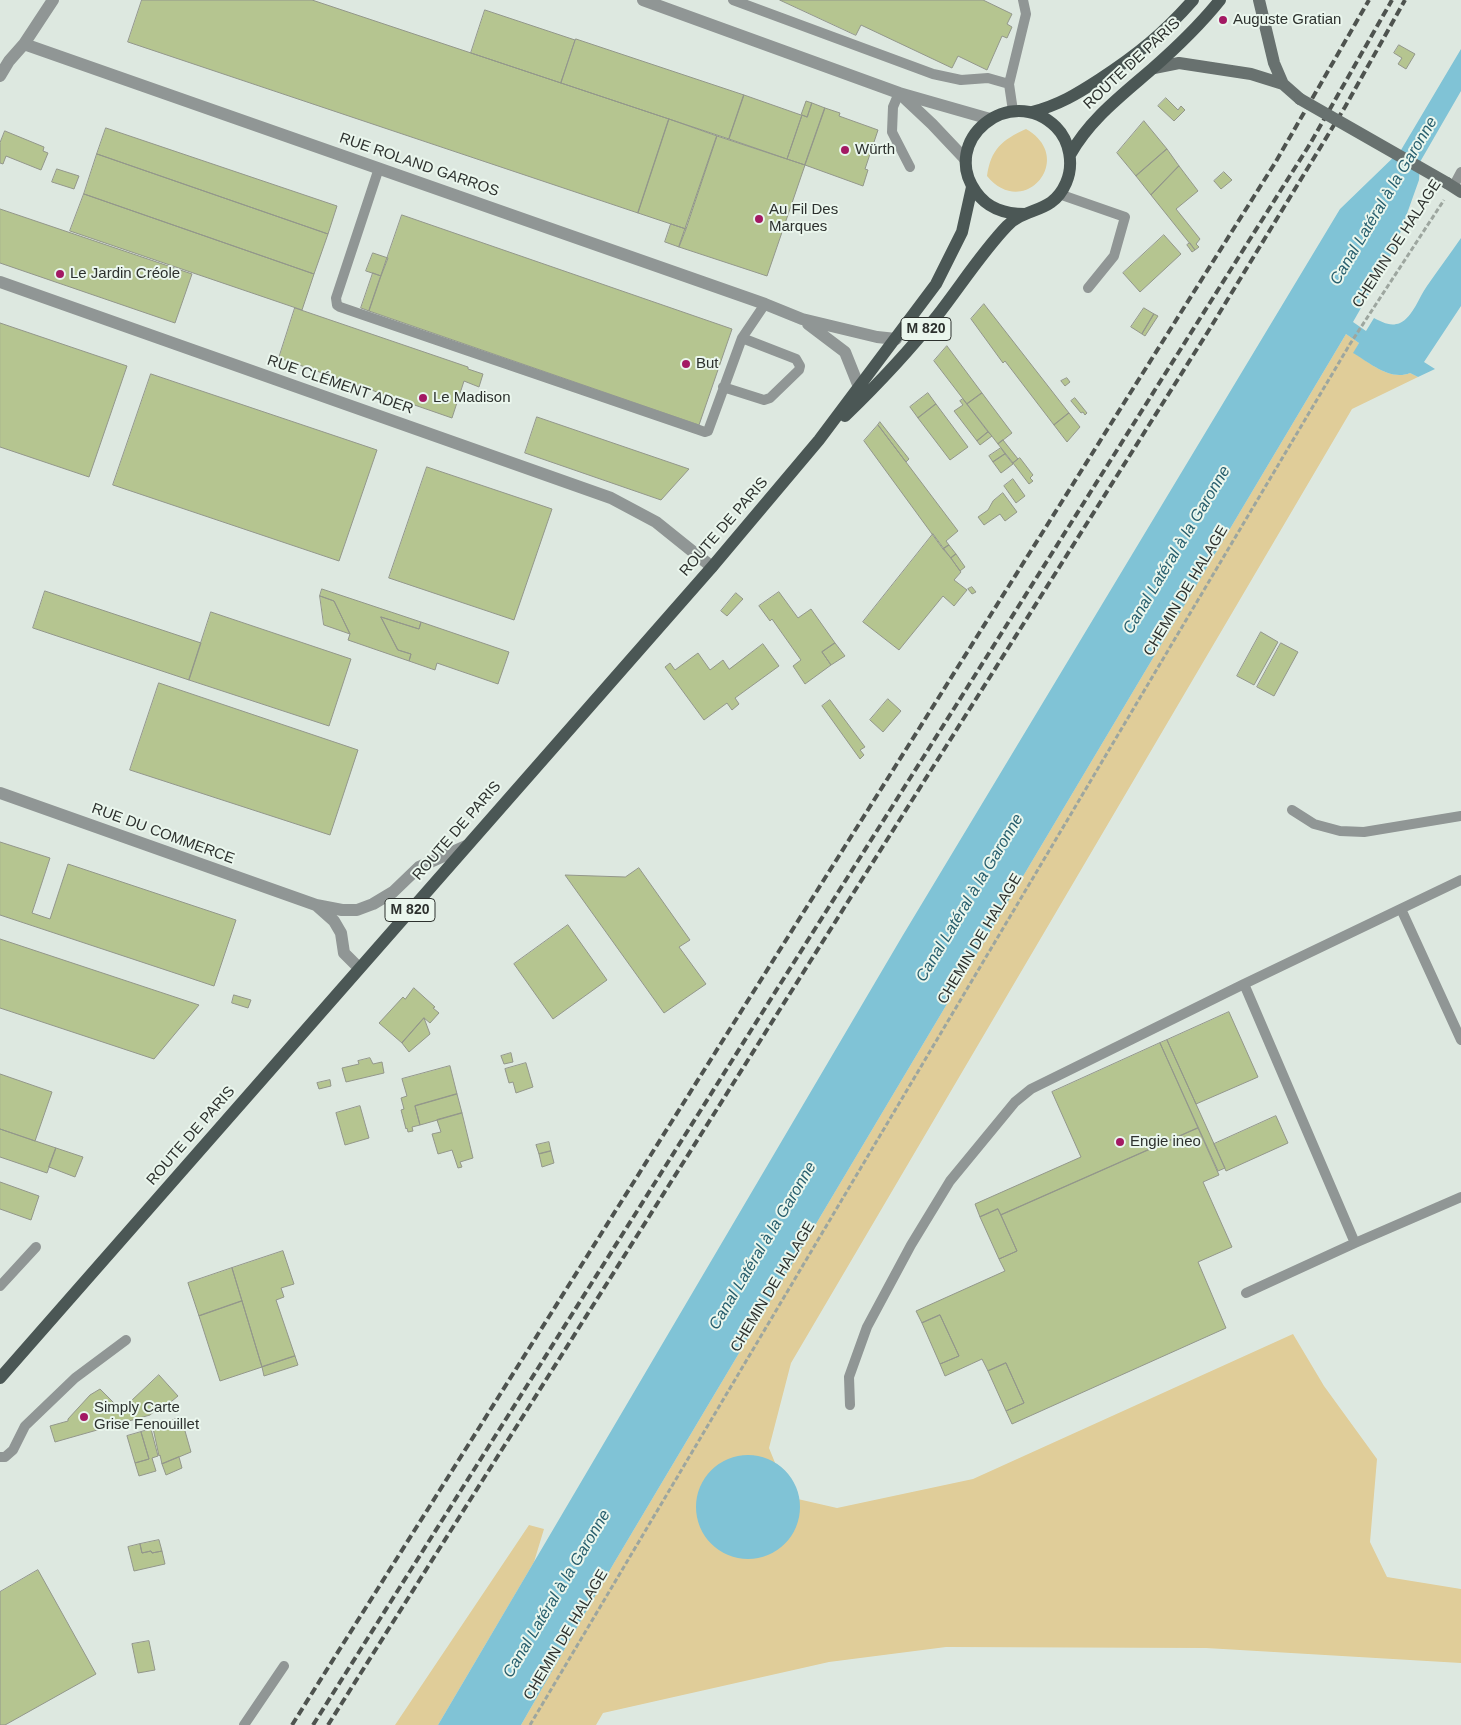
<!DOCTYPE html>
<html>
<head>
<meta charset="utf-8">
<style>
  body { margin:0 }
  canvas { display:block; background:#dde8e0 }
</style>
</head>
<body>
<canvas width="1461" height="1725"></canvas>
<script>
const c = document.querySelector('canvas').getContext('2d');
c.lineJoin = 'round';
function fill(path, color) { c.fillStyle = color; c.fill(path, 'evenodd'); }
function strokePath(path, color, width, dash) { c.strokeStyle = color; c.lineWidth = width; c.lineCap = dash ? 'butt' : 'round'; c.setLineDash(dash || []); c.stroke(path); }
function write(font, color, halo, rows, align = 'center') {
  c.font = font + ' Helvetica,sans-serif'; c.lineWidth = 4; c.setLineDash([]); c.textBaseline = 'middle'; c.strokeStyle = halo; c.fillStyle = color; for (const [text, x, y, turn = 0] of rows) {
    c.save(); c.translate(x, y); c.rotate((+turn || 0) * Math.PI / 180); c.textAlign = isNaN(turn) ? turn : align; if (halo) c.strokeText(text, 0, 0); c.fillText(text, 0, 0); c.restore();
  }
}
fill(new Path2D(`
  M1026,129C1077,158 1024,221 987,176C991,149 1002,140 1026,129Z
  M1346,334L1359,343L1354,353C1370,363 1390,381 1410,373L1418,377L1352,409L791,1363L769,1448L789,1497L837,1508L973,1479L1293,1334L1324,1386L1377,1459L1370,1542L1387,1577L1461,1589V1663L1206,1648L946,1647L829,1662L603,1713L596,1725H521L614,1563Z
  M529,1525L544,1529L534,1562L438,1725H395Z`), '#e0cd99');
fill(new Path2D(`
  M1461,49V91L1420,162L1419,180L1394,250L1353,322L1366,331L1374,318C1382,322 1390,327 1400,323C1413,317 1419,297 1427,286C1438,270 1450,254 1461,238V306L1424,362L1435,369L1418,377L1410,373C1390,381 1370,363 1353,353L1359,343L1346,334L614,1563L521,1725H438L903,935L1340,209L1401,150Z
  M696 1507a52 52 0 1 1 104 0a52 52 0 1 1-104 0Z`), '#80c3d6');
const building = new Path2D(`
  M142,0H312L669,119L638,213L128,42Z
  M780,0H983L1012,14L1007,24L1012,27L1007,38L1002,36L987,70L958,56L952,68L861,25L856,35Z
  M485,10L575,40L561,83L471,53Z
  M576,39L744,95L729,139L561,83Z
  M1399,45L1415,54L1406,69L1398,64L1402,58L1394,53Z
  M744,95L801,115L806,101L812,103L807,117L802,115L787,159L729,139Z
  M1166,98L1178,110L1181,106L1185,110L1174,121L1158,106Z
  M812,103L825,108L805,165L787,159L802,115L807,117Z
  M825,108L840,113L839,116L878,130L865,169L868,170L863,186L805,165Z
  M669,119L717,136L686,229L638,213Z
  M1144,121L1167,149L1136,176L1117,153Z
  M106,128L337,206L328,234L97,154Z
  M5,131L44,147L43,151L48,153L41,170L6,156L3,164L0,163V143Z
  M717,136L805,165L767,276L679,247Z
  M1167,149L1179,166L1151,195L1136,176Z
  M97,154L328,234L314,274L84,194Z
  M1179,166L1198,191L1176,209L1200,239L1196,244L1199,247L1195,250L1151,195Z
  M57,169L79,176L74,189L52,182Z
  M1224,172L1232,180L1221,189L1214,181Z
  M84,194L314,274L302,310L70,231Z
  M0,209L192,274L175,323L0,263Z
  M402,215L732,329L699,425L369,311Z
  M671,224L686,229L679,247L665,242Z
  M1164,235L1181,254L1140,292L1123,273Z
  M1190,243L1195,250L1192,252L1187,245Z
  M373,253L388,258L381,276L366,271Z
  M373,273L381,276L369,311L361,308Z
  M984,304L1069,413L1054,425L1005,361L1003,363L971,319Z
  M295,308L468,367V369L483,374L479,387L464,381L452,418L279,358Z
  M1144,308L1154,314L1142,334L1131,327Z
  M1154,314L1158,316L1145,336L1142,334Z
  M0,323L127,366L89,477L0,447Z
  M947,346L982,393L967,404L934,361Z
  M151,374L377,450L339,561L113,485Z
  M1067,378L1070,382L1065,386L1061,381Z
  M928,393L936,404L918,418L910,407Z
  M982,393L1012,433L998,444L967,404Z
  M1075,398L1087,413L1085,415L1083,412L1081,413L1071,401Z
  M963,399L988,432L977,441L954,411L963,405L960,401Z
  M936,404L968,447L950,460L918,418Z
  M1069,413L1080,427L1067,442L1054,425Z
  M537,417L689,469L661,500L525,453Z
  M880,422L909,459L906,462L878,425Z
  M878,425L958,531L946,541L949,545L943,549L864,441Z
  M988,432L992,436L980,445L977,441Z
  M1003,440L1018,459L1013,463L998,444Z
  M1001,448L1005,454L993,462L989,456Z
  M1005,454L1013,464L1001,473L993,462Z
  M1020,458L1033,475L1030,478L1033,481L1029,484L1013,463Z
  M427,467L552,509L514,620L389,578Z
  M1013,479L1025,496L1016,503L1004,486Z
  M1003,493L1017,512L1005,521L1000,514L984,525L978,517L988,510L993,501Z
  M933,534L961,572L954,580L967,590L954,606L943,596L899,650L863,622Z
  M949,545L956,554L951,558L943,549Z
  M956,554L965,567L960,571L951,558Z
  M972,587L976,592L972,594L968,589Z
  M322,589L421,622L419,629L381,617L398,650L411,654L409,661L348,640L350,634L334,601L320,596Z
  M45,591L201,643L189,680L33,628Z
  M779,592L798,618L811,609L835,643L822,652L831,665L805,684L793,666L801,660L772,619L770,621L759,606Z
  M736,593L743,599L727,616L721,611Z
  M320,596L334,601L350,634L324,625Z
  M211,612L351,659L329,726L189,680Z
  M381,617L419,629L421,622L509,652L498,684L437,663L435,670L409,661L411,654L398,650Z
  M1261,632L1278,642L1254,685L1237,676Z
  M835,643L845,656L831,665L822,652Z
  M1281,643L1298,652L1274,696L1257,687Z
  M763,644L779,666L735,698L739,704L732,710L727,703L704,720L665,667L670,663L675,670L698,653L710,670L723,660L729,669Z
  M159,683L358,750L330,835L130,770Z
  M888,699L901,711L883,732L870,720Z
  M830,700L865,747L860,750L864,755L860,759L822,706Z
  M0,842L50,858L32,913L50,919L68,864L236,920L214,986L0,915Z
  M639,868L690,940L679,947L706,984L664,1013L565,875L625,877Z
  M568,925L607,980L553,1019L514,964Z
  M0,939L199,1005L154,1059L0,1008Z
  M414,988L435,1007L433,1008L439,1013L430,1023L424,1018L402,1043L379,1023L403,997L405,999Z
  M234,995L251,1000L248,1008L232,1003Z
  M1229,1012L1258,1077L1196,1104L1167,1040Z
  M424,1018L430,1034L409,1052L402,1043Z
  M1167,1040L1225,1168L1218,1171L1160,1043Z
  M1160,1043L1198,1128L1001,1215L998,1209L980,1217L975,1204L1081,1157L1052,1092Z
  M511,1053L513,1062L504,1064L501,1056Z
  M370,1058L373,1064L382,1062L384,1073L346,1082L342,1068L359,1064L358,1061Z
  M526,1063L533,1087L516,1093L513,1082L509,1083L505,1069Z
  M450,1066L457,1094L415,1106L420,1125L412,1127L413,1131L408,1132L407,1128L406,1129L401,1110L404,1109L401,1098L407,1096L402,1079Z
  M0,1074L52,1092L35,1141L0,1129Z
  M330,1080L331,1086L319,1089L317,1083Z
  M457,1094L462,1113L420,1125L415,1106Z
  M360,1106L369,1138L345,1145L336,1113Z
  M462,1113L473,1158L460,1162L462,1167L458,1168L452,1150L438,1154L432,1134L441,1132L437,1120Z
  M1276,1116L1288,1143L1226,1171L1214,1144Z
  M1198,1128L1219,1175L1203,1182L1232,1247L1198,1262L1226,1328L1012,1424L1006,1411L1024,1403L1006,1363L988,1371L982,1359L945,1376L940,1364L959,1356L940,1315L922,1323L916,1311L1005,1271L999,1259L1017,1251L1001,1215Z
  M0,1129L56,1148L47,1173L0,1157Z
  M549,1142L551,1151L539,1154L536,1145Z
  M56,1148L83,1157L75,1177L49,1167Z
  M551,1151L554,1163L542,1167L539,1154Z
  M0,1182L39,1196L31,1220L0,1209Z
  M998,1209L1017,1251L999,1259L980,1217Z
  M283,1251L294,1284L281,1288L284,1297L276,1300L295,1356L262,1367L232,1268Z
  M232,1268L242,1301L199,1316L188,1283Z
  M242,1301L262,1367L220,1381L199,1316Z
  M940,1315L959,1356L940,1364L922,1323Z
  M295,1356L298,1365L264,1376L262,1367Z
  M1006,1363L1024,1403L1006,1411L988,1371Z
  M159,1375L178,1396L166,1406L164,1403L150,1415L55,1442L50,1426L68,1421V1419L90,1395L100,1389L121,1410Z
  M181,1417L191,1452L162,1464L160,1455L159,1456L153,1428Z
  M151,1429L158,1456L152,1458L156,1471L139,1476L135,1463L149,1459L141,1432Z
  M141,1432L149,1459L135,1463L127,1436Z
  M179,1457L182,1468L166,1475L162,1464Z
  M159,1540L162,1551L152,1553L151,1551L142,1553L140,1544Z
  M140,1544L142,1553L151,1551L152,1553L162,1551L165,1564L134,1571L128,1547Z
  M38,1570L96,1674L5,1725H0V1592Z
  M149,1641L155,1670L138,1673L132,1644Z`);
fill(building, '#b5c590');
strokePath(building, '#93978b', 1);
strokePath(new Path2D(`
  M530,1725L1350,344L1444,200`), '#9da69f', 3, [5, 2.5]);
strokePath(new Path2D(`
  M733,0L933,74L961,80L988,78L1009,84
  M899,93L893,107L892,132L910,167
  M1013,111L1009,84L1026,14L1023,0
  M379,168L336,298L337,305L340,307L705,432L708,431L742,338L765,304
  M1453,187L1461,172
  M1059,194L1125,217L1114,256L1088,288
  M723,387L764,400L770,398L799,370L800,366L796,359L742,338
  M1292,810L1314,824L1340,831L1364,832L1461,816
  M1401,909L1461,1040
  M1355,1243L1461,1197
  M0,1286L36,1247
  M1246,1293L1355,1243L1244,984L1461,880
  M850,1405L849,1377L867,1327L911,1245L950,1181L1015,1102L1031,1089L1244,984
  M0,1457H5L13,1450L25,1426L75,1378L126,1340
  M244,1725L284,1666`), '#909695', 10);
strokePath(new Path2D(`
  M643,0L899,93
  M24,44L765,304L802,319L877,337L896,339
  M0,76L9,61L24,44L53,0
  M966,160L932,124L899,93L990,119
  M0,282L611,498L656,522L712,567
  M808,324L845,352L859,387
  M0,793L316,905
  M359,968L344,953L341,933L334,921L316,905L342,910H357L373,904L393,892L419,867L466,846`), '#909695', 12);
strokePath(new Path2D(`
  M1259,0L1274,63L1283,84
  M1154,68L1179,63L1251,74L1283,84L1300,99
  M1447,183L1461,192`), '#68716f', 12);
strokePath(new Path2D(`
  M1032,112C1059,105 1077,94 1100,79C1137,55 1164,33 1193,0
  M1070,155C1089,120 1122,95 1152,69C1176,48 1200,25 1220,0
  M845,416C877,385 909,351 937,316C959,288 982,252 1007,226C1026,206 1052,215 1066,183C1074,165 1070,141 1056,127C1010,82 939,141 976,192C988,209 1005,214 1025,214
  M0,1378L712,567L819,440L936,284L962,232L972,187`), '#4b5755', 12);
strokePath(new Path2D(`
  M292,1725L1275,163L1369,0
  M313,1725L1310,144L1392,0
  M328,1725L1209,330L1345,107L1405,0`), '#4e534f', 4, [8, 4]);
strokePath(new Path2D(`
  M1300,99L1447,183`), '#68716f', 12);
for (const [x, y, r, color] of [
  [1223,20,5,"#a31963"],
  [845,150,5,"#a31963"],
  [759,219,5,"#a31963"],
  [60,274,5,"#a31963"],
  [686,364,5,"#a31963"],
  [423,398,5,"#a31963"],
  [1120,1142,5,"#a31963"],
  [84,1417,5,"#a31963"]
]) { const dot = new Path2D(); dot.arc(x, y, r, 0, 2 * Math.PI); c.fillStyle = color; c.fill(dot); strokePath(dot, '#eaf6ed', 2); }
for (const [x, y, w] of [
  [926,329,50],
  [410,910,50]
]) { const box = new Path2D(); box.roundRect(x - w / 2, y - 11.5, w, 23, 4); c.fillStyle = '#eaf6ed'; c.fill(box); strokePath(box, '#2d312e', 1); }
write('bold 14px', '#2d312e', null, [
  ["M 820",926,329],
  ["M 820",410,910]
]);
write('15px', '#2d312e', '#eaf6ed', [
  ["Auguste Gratian",1233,20],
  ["Würth",855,150],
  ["Au Fil Des",769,210],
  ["Marques",769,227],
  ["Le Jardin Créole",70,274],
  ["But",696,364],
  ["Le Madison",433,398],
  ["Engie ineo",1130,1142],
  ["Simply Carte",94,1408],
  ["Grise Fenouillet",94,1425]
], 'left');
write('15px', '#2d312e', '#eaf6ed', [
  ["ROUTE DE PARIS",1132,64,-43],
  ["RUE ROLAND GARROS",419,165,19],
  ["CHEMIN DE HALAGE",1397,244,-57],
  ["RUE CLÉMENT ADER",340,385,19],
  ["ROUTE DE PARIS",724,527,-49],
  ["CHEMIN DE HALAGE",1186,591,-59],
  ["ROUTE DE PARIS",457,831,-49],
  ["RUE DU COMMERCE",163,834,20],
  ["CHEMIN DE HALAGE",980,939,-59],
  ["ROUTE DE PARIS",191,1136,-49],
  ["CHEMIN DE HALAGE",773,1287,-59],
  ["CHEMIN DE HALAGE",566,1635,-59]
]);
write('italic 16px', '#275e6d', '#eaf6ed', [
  ["Canal Latéral à la Garonne",1384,201,-59],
  ["Canal Latéral à la Garonne",1177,550,-59],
  ["Canal Latéral à la Garonne",970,898,-59],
  ["Canal Latéral à la Garonne",763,1246,-59],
  ["Canal Latéral à la Garonne",557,1594,-59]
]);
</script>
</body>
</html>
